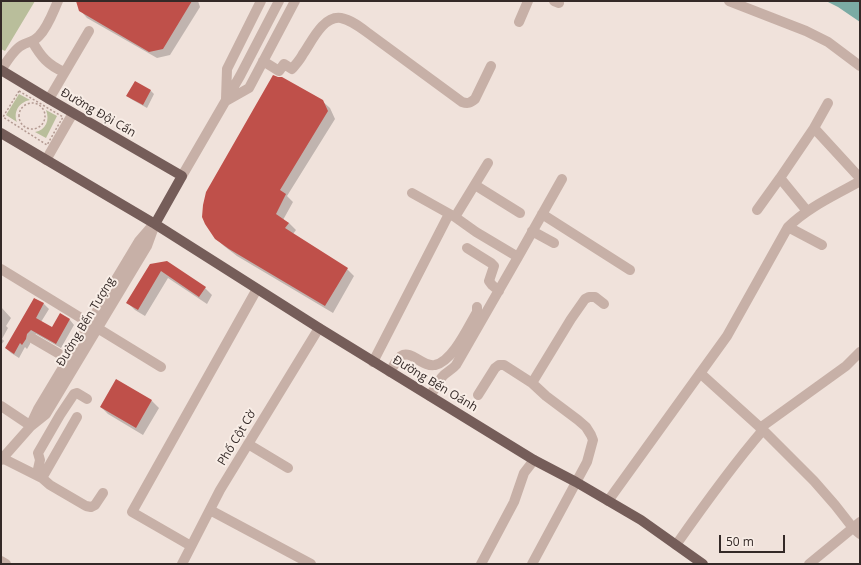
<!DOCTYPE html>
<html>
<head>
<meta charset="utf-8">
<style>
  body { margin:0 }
  #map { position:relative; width:861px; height:565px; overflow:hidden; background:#f0e2db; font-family:"Open Sans",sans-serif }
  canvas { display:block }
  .frame { position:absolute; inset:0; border:2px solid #342927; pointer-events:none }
  .scale { position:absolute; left:719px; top:535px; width:66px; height:18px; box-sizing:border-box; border:2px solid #342927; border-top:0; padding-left:5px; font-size:12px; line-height:14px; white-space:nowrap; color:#342927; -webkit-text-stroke:3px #f8ede6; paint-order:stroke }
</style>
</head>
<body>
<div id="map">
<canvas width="861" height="565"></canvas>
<div class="frame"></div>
<div class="scale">50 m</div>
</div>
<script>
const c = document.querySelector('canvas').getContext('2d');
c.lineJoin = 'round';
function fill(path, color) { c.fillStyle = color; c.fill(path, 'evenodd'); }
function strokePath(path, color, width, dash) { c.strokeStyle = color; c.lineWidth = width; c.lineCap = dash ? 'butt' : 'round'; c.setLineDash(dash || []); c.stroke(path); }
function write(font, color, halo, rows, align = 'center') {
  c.font = font + ' "Open Sans",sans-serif'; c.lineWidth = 4; c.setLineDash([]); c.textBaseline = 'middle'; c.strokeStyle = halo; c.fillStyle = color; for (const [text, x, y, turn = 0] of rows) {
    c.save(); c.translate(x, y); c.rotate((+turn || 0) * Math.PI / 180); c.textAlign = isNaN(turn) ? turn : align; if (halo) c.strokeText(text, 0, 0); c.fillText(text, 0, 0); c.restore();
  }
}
fill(new Path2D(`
  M1,1H35L5,51L1,49Z
  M19,94L30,100C19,102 13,112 17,122L6,115Z
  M46,110L57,116L46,138L35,132C46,130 50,120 46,110Z`), '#b9be9b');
fill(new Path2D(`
  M826,1H860V22L838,7Z`), '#7baba4');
fill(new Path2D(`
  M77,1H198L200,7L170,55L157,58L87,18L80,10Z
  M135,82L151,91L154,94L147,108L131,99L128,96Z
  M322,101L330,108L335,119L287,196L293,202L283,220L289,223L296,230L293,234L347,269L354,276L333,313L237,256L224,246L216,238Z
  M167,262L205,288L212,295L207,304L168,278L145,316L135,310L128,303Z
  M35,299L44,304L49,309L41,322L52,329L60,315L70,320L74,325L61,348L36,334L31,339L30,344L27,349L25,347L19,358L11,353L6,348Z
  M1,307L11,318L6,326L8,328L2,339L4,341L1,345Z
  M152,401L159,408L143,435L108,414L101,407Z`), '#0003');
fill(new Path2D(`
  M76,1H192L163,49L149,52L79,11Z
  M273,75L278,77H282L323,100L328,111L280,190L286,194L276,214L289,223L285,228L348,268L325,306L229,249L215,239L205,224L202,217L203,205L206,192Z
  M135,81L151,90L143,105L126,96Z
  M167,261L206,287L199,297L161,271L138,310L126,303L150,264Z
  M34,298L44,303L36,318L52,327L60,313L70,319L56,344L31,330L27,334L26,339L22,345L20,343L14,354L5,348Z
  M116,379L152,400L136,428L100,407Z`), '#bf504a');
strokePath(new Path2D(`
  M19,91L63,117L47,145L3,117Z
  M19 116a13 13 0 1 1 26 0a13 13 0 1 1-26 0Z`), '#b39a92', 1.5, [2, 2]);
strokePath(new Path2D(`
  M554,1L559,3
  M729,1L806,31L828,42L860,66
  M519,22L528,1
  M32,41C41,57 48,65 64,72
  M263,61L279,71L284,64L292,69C296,64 300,60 303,54C311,43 323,15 341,18C351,20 360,27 368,33L462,102C468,104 470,103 475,99L491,66
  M1,70C6,63 11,54 18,48C24,42 33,43 39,36C48,27 53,12 58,1
  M49,99L89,31
  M226,99L227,69L261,1
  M226,101L249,88L295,1
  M814,128L828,103
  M46,160L73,113
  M488,163L455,217L476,232L518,257
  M182,176L240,76L279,1
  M780,178L814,128L860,178
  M475,185L520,213
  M412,193L455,217
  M757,210L780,178L807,211
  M542,214L630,270
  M788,227L822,245
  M532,231L554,243
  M467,248L491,263L494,266L489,281L492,285L499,291
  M1,269L161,367
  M32,338L68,359
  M373,362L449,214
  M390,372C393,367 396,360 401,356C411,349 423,368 435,365C453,361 468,327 477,312V307
  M700,373L763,430L814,481L835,505L853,528L860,534
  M478,395L495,368L499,365H504L532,383
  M430,396L442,377C446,372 452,370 456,365L518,257L562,179
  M1,406L31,426
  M31,424L38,409L139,241L152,226
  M760,428L846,366L860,352
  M248,444L288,468
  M2,458L42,478L50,485L86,506L91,507L95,505L103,493
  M1,460L31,426L46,414L147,246L155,224
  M42,478L38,469L40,460L38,453L60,415L74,394L77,393L87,399
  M42,478L77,417
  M608,501L727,336L788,227C808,207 836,195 860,181
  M210,510L311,564
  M676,545C704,505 731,467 763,430
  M191,546L132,512L257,289
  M1,561L6,564
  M182,564L220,490L319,328
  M481,564L514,502L524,473L534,460
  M532,564L587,462L593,440L591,435L586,427L578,420L546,396L532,383L571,319L585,299L589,297H595L604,304
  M809,564L860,522`), '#c7b0a7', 10);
strokePath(new Path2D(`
  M1,70L49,99L182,176L155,224
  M1,133L155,224L319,328L534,460L576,482L641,520L703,564`), '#755d59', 10);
write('12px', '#342927', '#f8ede6', [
  ["Đường Đội Cấn",98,113,30],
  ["Đường Bến Tượng",86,322,-59],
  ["Đường Bến Oánh",435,384,31],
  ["Phố Cột Cờ",237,438,-59]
]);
</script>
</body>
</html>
